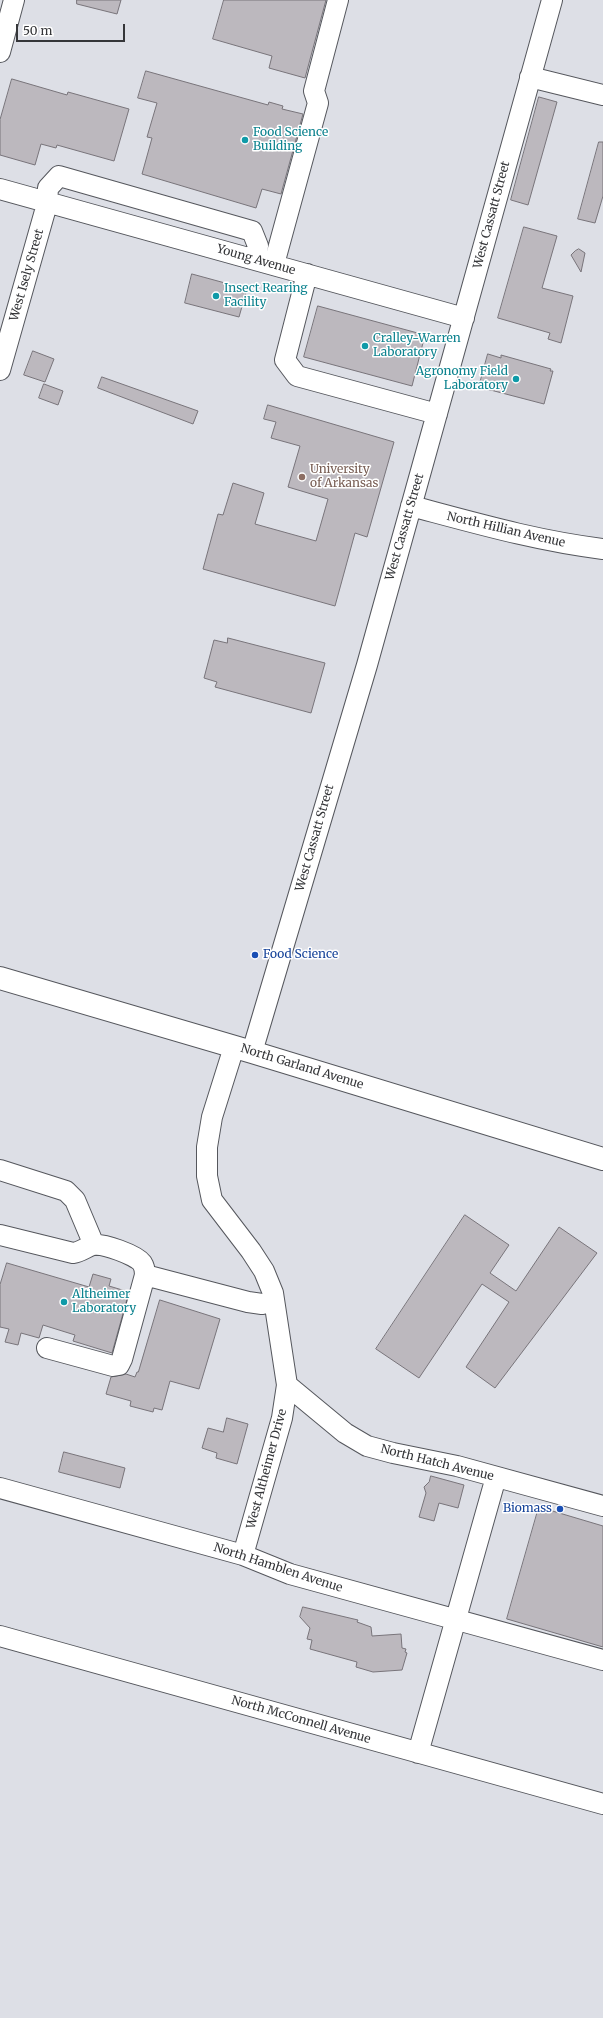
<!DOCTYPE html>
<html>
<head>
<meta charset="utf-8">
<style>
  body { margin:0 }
  #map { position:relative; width:603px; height:2018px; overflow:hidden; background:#dddfe6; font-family:Merriweather,serif }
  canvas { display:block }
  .scale { position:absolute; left:16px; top:24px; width:109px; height:18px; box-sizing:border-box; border:2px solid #353639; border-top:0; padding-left:5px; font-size:12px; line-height:14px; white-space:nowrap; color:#353639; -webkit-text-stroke:3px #fff; paint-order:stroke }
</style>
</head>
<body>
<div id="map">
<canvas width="603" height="2018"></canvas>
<div class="scale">50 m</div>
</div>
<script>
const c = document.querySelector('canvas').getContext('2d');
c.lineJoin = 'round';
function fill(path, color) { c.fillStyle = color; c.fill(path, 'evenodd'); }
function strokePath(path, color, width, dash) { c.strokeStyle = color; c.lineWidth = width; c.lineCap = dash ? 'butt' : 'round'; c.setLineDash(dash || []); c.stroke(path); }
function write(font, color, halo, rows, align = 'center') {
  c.font = font + ' Merriweather,serif'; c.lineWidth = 3; c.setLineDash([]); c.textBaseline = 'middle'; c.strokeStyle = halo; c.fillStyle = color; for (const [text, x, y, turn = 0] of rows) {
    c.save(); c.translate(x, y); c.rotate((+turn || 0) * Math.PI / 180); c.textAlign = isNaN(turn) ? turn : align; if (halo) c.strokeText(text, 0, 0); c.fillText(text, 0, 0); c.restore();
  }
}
const building = new Path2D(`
  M77,0H121L117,14L77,4Z
  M224,0H326L305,78L269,68L272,56L213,39Z
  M146,71L268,105L269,102L283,106L282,109L303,114L281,194L262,189L256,208L142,174L152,138L147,137L157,103L138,98Z
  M12,79L67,95L68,92L129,109L114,161L57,145L56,148L41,144L35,165L0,155V120Z
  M539,97L557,102L528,205L511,200Z
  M599,142H603V196L595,223L578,219Z
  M524,227L557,236L542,288L573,296L561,343L548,339L550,333L498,318Z
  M579,249L585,253L581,272L571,255L575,251Z
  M192,274L247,289L239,317L185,303Z
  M318,306L425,335L412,386L304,357Z
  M33,351L54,359L45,382L24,375Z
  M488,354L501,358V355L551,369L550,371H553L544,404L479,387Z
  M102,377L198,411L193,424L98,388Z
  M44,384L63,391L58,405L39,398Z
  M268,405L394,442L367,537L355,533L335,606L203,569L218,514L223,515L233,483L264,493L255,524L316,541L328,499L288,487L300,446L271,438L276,422L264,419Z
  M228,638L325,663L311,713L215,687L217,682L204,678L214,640L227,643Z
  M465,1215L509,1245L490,1273L516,1291L559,1227L597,1253L495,1388L466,1367L509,1302L482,1284L419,1378L376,1349Z
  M7,1263L89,1287L93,1274L111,1279L109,1286L129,1292L112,1353L73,1341L75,1335L43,1325L39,1338L21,1333L18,1345L5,1342L9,1329L0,1327V1285Z
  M160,1300L220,1319L199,1389L170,1381L162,1410L154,1408L153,1412L130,1406L131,1401L106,1394L111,1377L126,1374L135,1377L137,1372H138Z
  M227,1418L248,1424L237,1464L216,1458L217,1453L202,1448L208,1428L223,1432Z
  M64,1452L125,1468L120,1488L59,1472Z
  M431,1476L464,1485L458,1508L439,1503L434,1521L419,1517L426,1493L424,1487L429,1482Z
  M539,1507L603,1526V1647L507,1619Z
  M303,1607L358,1620L357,1622L371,1627L372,1636L401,1634L402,1648L406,1649L405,1652L407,1653L402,1670L373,1672L356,1667L357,1662L310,1649L312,1640L307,1639L310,1628L300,1617Z`);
fill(building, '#bcb8be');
strokePath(building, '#78747a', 1);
const minor = new Path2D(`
  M0,52L14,0
  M530,77L603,95
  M0,189L464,318
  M274,264L318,103L314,91L338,0
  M307,274L285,360L297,376L437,414
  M0,370L47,204L48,188L59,176L252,231L258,246L255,259
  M411,506C475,523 537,541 603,549
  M234,1047L212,1117L207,1147V1176L212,1200L251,1251L264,1271L273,1293L287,1385L282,1418L243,1555
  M252,1052L367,665L552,0
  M0,1170L66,1191L75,1200L94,1245
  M0,1235L73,1253C81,1252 86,1247 93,1245C103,1243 136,1255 142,1263C144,1266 145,1271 145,1275L122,1359L119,1365L113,1366L47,1348
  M145,1275L248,1302L262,1304L274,1301
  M287,1385L345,1433L367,1446L393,1453L457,1466L603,1506
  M0,1488L243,1555L290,1574L603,1660
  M0,1636L603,1804
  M418,1753L496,1477`);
const major = new Path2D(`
  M0,978L252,1052L603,1159`);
strokePath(minor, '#55575d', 22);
strokePath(major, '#55575d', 24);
strokePath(minor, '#fff', 20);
strokePath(major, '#fff', 22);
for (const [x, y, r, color] of [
  [245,140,4,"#0f9aa8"],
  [216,296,4,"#0f9aa8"],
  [365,346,4,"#0f9aa8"],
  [516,379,4,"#0f9aa8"],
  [302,477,4,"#8d6e63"],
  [255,955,4,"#1a4fb4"],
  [64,1302,4,"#0f9aa8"],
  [560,1509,4,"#1a4fb4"]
]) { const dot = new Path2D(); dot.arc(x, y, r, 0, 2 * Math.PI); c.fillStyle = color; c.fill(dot); strokePath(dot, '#fff', 1.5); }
write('12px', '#0d838f', '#fff', [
  ["Food Science",253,133],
  ["Building",253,147],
  ["Insect Rearing",224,289],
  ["Facility",224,303],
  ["Cralley-Warren",373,339],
  ["Laboratory",373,353],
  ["Agronomy Field",508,372,"right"],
  ["Laboratory",508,386,"right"],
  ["Altheimer",72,1295],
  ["Laboratory",72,1309]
], 'left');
write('12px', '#353639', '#fff', [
  ["West Cassatt Street",492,215,-75],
  ["Young Avenue",256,260,16],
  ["West Isely Street",27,275,-74],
  ["West Cassatt Street",405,527,-74],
  ["North Hillian Avenue",506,530,13],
  ["West Cassatt Street",315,838,-74],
  ["North Garland Avenue",302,1067,17],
  ["North Hatch Avenue",437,1463,14],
  ["West Altheimer Drive",267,1469,-75],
  ["North Hamblen Avenue",278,1568,18],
  ["North McConnell Avenue",301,1720,16]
]);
write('12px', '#785e54', '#fff', [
  ["University",310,470],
  ["of Arkansas",310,484]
], 'left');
write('12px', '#164399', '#fff', [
  ["Food Science",263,955],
  ["Biomass",552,1509,"right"]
], 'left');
</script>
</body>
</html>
